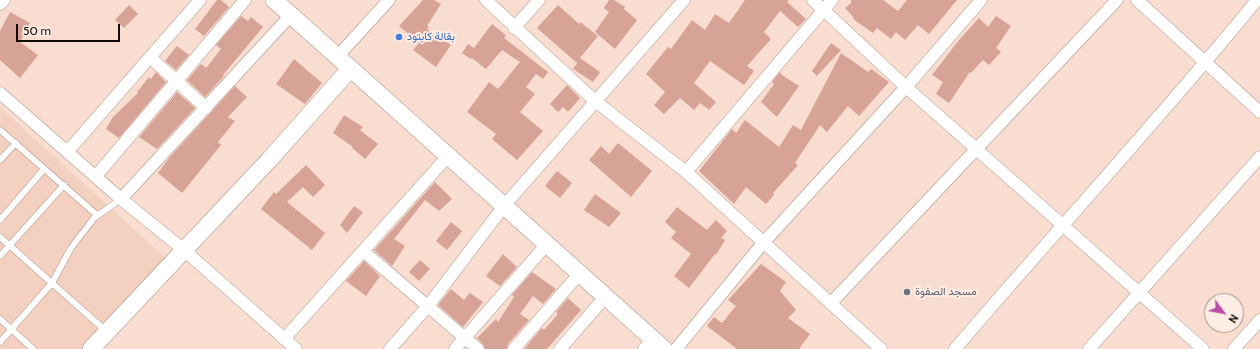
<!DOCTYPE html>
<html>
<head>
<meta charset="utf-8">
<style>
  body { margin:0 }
  #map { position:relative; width:1260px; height:349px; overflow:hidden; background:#f9ddd0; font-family:Cabin,sans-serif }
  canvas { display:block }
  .north { position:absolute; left:1204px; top:293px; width:40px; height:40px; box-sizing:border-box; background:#feede5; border:1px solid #a0938d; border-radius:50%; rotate:122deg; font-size:11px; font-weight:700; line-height:16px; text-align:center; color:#140c08 }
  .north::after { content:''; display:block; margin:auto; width:14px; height:18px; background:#bb4ba7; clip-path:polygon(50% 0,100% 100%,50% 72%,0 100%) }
  .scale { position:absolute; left:16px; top:24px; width:104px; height:18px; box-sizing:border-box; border:2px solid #140c08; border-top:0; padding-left:5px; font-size:12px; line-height:14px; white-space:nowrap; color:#140c08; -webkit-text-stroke:3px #feede5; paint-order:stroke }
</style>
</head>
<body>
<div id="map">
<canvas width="1260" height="349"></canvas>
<div class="north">N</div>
<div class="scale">50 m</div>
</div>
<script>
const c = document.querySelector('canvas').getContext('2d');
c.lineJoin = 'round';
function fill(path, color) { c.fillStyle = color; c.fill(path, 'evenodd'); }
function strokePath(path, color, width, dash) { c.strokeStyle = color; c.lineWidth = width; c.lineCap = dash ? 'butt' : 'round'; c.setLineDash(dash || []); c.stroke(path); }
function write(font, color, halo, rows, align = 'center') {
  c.font = font + ' Cabin,Vazirmatn,sans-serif'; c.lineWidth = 4; c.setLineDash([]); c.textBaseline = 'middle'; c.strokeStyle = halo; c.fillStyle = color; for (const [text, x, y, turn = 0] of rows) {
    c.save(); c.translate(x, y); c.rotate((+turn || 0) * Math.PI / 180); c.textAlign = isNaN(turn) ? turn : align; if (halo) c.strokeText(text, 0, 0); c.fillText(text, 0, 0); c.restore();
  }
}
fill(new Path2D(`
  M0,107L170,262L89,349H0Z`), '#f3d0bf');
fill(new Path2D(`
  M217,0H221L229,7L204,36L195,29Z
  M423,0H434L441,4L427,26L429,27L427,29L451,45L436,67L413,50L419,43L399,26Z
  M609,0H614L625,7L624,9L637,20L615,49L595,32L609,12L604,8Z
  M745,0H789L787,2L806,19L798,27L780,11L764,32L771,39L747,66L754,71L744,85L710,61L694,83L716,102L709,110L700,103L694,110L680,98L664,114L654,105L665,92L646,74L668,47L671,49L692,20L705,30L715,14L729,23Z
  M851,0H883L898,11L907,0H957L929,34L918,25L905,40L896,32L891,39L877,28L873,33L853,19L854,18L845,8L851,3Z
  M129,5L138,14L124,28L115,20Z
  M558,5L579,24L580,22L598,36L580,58L600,72L593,82L573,69L580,59L577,63L537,28Z
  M10,12L30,23L20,42L38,55L20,78L0,60V31Z
  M241,16L248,21L251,17L263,27L223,75L224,76L205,97L187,80L201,64L206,68L221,49L216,45Z
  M996,16L1011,26L996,48L1001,52L989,65L983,60L971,73L970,72L949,103L936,94L943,82L932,75L959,40L979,18L988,27Z
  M492,24L506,35L504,38L548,72L543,79L536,74L526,87L535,94L520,112L543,131L517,160L492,139L496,134L467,112L489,82L498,89L520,62L502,50L486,69L472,58L471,59L462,53L468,44L474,48Z
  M831,43L841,50L817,76L812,71Z
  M177,46L189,55L176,70L165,61Z
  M841,53L868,72L871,69L889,82L859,116L848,106L827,132L820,125L795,163L798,165L773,193L774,195L766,204L746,187L734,204L699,171L732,129L736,133L745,120L779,147L793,125L801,130Z
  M294,59L322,83L305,104L276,84Z
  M156,72L166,82L119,138L106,129L113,117L138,93L137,92L149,77L151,79Z
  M780,72L782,75L799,86L777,117L761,102L774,84L772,82Z
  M567,85L580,98L568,112L563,107L558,112L550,104Z
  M235,86L247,97L228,117L235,121L218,142L221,145L182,193L158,173L169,158Z
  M177,92L195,108L157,149L139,137Z
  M344,115L363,127L360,130L378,144L365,159L352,148L353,147L333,133Z
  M618,143L652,171L631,197L589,160L601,146L609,154Z
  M306,165L325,185L313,197L303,187L287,202L325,233L312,250L261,209L274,192L276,194Z
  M557,171L572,183L560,198L545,186Z
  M435,182L452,199L439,211L425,200L394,239L405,246L392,266L374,250Z
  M595,194L621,213L609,227L584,210Z
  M354,206L363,212L347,233L340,225Z
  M677,207L707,230L716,220L727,231L721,238L725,240L716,255L715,254L689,288L674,276L691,254L671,238L676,232L665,222Z
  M451,222L462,231L447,250L436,241Z
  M503,254L517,267L500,286L486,276Z
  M420,260L430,269L419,281L409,272Z
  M364,261L380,276L366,296L346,281Z
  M761,264L786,282L780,291L796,310L788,318L810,334L799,349H737L707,326L714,317L722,323L736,306L728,300Z
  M532,272L556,289L543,304L533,296L520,314L529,320L508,344L507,349H485L483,344L477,338L496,319L498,322L514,297L512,295Z
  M451,289L464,300L470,293L483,302L463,327L438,305Z
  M568,298L581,310L547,349H524L542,328L544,330L558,314L556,312Z`), '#d6a396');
const lane = new Path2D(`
  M0,130L97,215
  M0,160L16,143
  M0,220L44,169
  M0,237L106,331
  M0,256L64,185
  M0,319L33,349
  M0,342L52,283L71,248L94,218L121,199`);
const street = new Path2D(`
  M486,0L595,101L686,172L881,349
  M813,0L906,87L1203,349
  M1137,0L1260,112
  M0,4L4,0
  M514,28L539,0
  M337,57L389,0
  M151,58L206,108
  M0,93L121,199L184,250L296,349
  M68,151L200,0
  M686,172L832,0
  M96,176L245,0
  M121,199L291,15
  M363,251L478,349
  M831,303L1117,0
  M284,339L448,156
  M390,349L428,306L504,206L684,0
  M455,349L547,244
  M514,349L580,273
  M560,349L606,296
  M644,349L653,339
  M676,349L764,242L906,87L981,0
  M955,349C1055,232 1160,119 1257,0
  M1089,349L1260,157
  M1234,349L1260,320`);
const secondary = new Path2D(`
  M274,0L664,349
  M91,349L270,159L350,69`);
strokePath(lane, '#ab9286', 7);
strokePath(street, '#ab9286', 13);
strokePath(secondary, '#ab9286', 18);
strokePath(lane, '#fff', 6);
strokePath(street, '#fff', 12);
strokePath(secondary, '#fff', 17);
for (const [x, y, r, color] of [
  [399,37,4,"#3f7fe0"],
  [907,292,4,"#6b7280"]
]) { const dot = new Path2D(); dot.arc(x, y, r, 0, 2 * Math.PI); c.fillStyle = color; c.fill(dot); strokePath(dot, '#feede5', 1.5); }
write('11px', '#366cbe', '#feede5', [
  ["بقالة كابتود",407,37]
], 'left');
write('11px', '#5b616d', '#feede5', [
  ["مسجد الصفوة",915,292]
], 'left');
</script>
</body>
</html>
